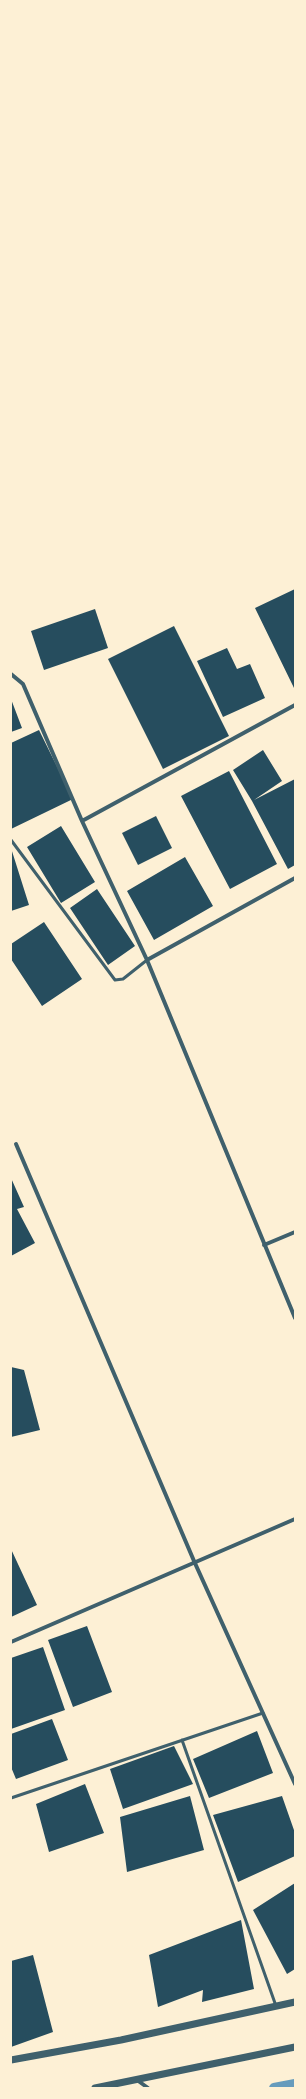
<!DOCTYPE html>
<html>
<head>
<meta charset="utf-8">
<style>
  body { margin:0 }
  #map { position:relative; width:306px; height:2099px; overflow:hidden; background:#fdf0d5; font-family:"Asap Condensed",sans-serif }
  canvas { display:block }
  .frame { position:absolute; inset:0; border:12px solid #fdf0d5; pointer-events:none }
</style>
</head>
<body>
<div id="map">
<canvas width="306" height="2099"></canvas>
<div class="frame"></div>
</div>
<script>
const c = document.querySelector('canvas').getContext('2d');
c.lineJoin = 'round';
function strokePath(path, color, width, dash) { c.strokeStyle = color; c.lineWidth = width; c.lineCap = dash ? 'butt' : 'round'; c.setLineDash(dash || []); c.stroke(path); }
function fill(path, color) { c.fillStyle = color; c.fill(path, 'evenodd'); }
strokePath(new Path2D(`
  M274,2088L295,2084`), '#669bbc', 10);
fill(new Path2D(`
  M295,589V687L294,688L255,608Z
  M95,609L108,648L44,670L31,631Z
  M174,626L229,736L163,769L108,659Z
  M227,648L237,669L250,664L265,698L223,717L197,661Z
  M11,699L22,728L11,732Z
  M39,730L73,799L11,829V743Z
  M263,750L282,781L254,800L295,779V865L288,869L252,801L233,770Z
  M229,771L277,864L230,889L181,796Z
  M156,816L172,848L138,865L122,833Z
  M61,826L95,882L61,903L27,847Z
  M11,848L29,905L11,911Z
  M185,857L213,906L154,940L127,891Z
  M97,889L135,946L108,965L70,908Z
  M44,922L82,979L42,1006L11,959V944Z
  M11,1178L24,1207L17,1209L35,1243L11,1256Z
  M11,1367L24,1370L40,1430L11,1437Z
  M11,1549L37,1605L11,1617Z
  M87,1626L112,1692L73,1707L48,1640Z
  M43,1647L65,1710L11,1729V1658Z
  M52,1719L68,1760L16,1779L11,1767V1734Z
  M257,1731L273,1773L209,1798L193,1759Z
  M174,1746L193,1784L123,1809L110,1769Z
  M85,1784L104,1833L49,1852L36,1804Z
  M190,1796L204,1850L127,1872L120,1817Z
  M282,1796L295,1833V1856L238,1882L213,1815Z
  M295,1883V1969L287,1974L253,1910Z
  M241,1920L254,1989L202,2002L203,1990L158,2007L149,1955Z
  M33,1955L53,2032L11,2047V1961Z`), '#264d5e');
strokePath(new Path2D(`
  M11,840L115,980L123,979L147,960
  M182,1740L276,2006
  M11,1798L263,1713`), '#3f606c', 3);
strokePath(new Path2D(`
  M11,674L23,684L82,821L147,960L295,1318
  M82,821L295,705
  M147,960L295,878
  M16,1144L194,1561L295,1784
  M264,1245L295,1232
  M11,1642L295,1519
  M137,2080L148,2088`), '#3f606c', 4);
strokePath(new Path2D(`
  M11,2060L121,2040L295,2002
  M95,2088L295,2047`), '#3f606c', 7);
</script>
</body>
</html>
